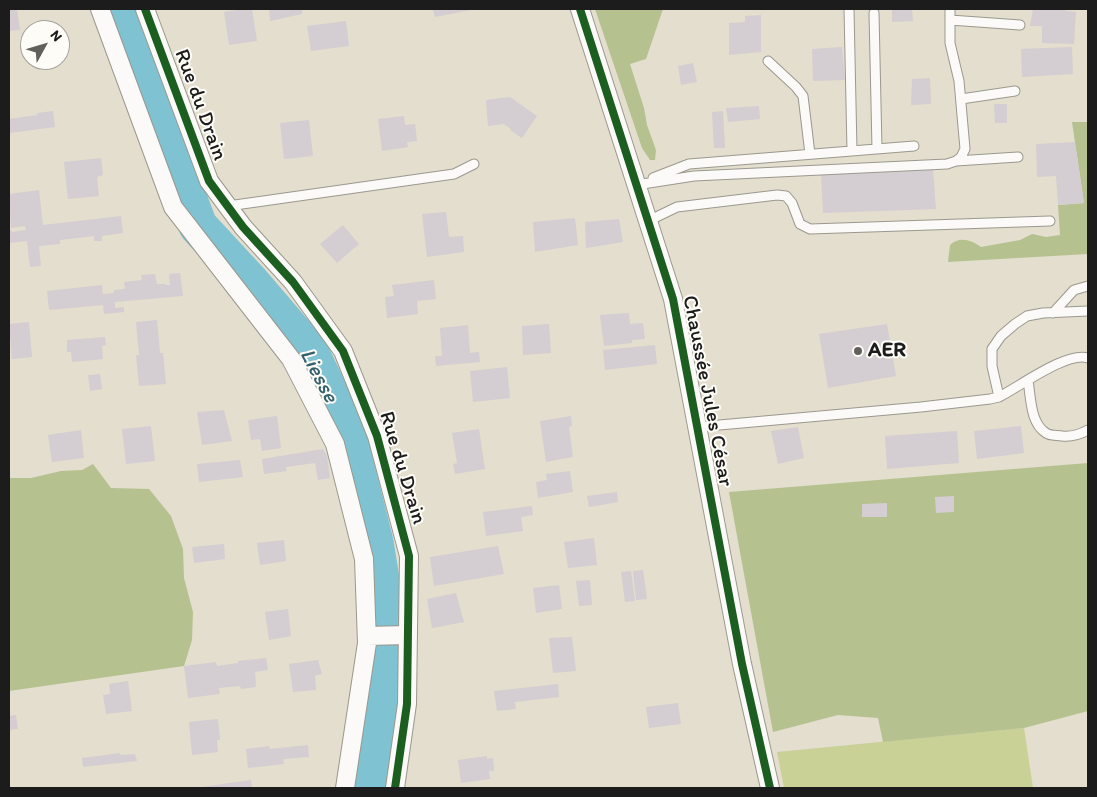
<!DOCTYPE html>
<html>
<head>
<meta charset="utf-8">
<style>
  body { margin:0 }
  #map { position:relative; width:1097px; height:797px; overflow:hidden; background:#e3decd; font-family:Itim,sans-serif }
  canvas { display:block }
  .frame { position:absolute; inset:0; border:10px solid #1c1c1c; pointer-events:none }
  .north { position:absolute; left:20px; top:20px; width:50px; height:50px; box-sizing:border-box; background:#fdfcf7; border:1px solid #a3a29f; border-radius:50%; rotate:51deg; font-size:14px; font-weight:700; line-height:20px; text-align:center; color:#1c1c1c }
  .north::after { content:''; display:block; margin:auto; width:18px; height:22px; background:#62605a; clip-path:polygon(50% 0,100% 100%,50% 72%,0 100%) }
</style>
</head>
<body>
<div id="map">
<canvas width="1097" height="797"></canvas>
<div class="frame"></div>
<div class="north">N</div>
</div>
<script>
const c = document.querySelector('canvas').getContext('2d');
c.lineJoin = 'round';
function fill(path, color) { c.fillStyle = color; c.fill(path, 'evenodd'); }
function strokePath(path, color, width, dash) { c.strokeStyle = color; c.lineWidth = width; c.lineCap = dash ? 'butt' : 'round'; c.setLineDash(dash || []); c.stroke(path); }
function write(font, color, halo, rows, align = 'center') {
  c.font = font + ' Itim,sans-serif'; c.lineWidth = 4; c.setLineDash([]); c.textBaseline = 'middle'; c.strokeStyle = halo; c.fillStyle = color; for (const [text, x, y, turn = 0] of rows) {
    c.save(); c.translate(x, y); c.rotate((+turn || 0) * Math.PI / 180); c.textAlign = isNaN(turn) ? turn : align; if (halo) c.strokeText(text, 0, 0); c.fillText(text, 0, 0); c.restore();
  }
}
fill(new Path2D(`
  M1024,728L1033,788H784L777,752Z`), '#c9d197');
fill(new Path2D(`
  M595,9H663L646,59L630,64L644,108L647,125L656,150L655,160H650L642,148Z
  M1072,122H1088V254L948,262L950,245C960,236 971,240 981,247L1020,240L1032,234L1046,237L1060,235L1058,205L1084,203Z
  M1088,463V711L1024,728L883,742L878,718L838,715L773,732L729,492Z
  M93,464L111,488L149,489L171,516L183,549L184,578L193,612L192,640L184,666L9,691V478H31L61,471L82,470Z`), '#b5c290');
strokePath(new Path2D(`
  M118,9L148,93L198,226L249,281L309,351L345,427L374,542L390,641L370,788`), '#7fc2d1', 39);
fill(new Path2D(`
  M9,9H17L20,30L9,31Z
  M243,9H252L257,41L229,45L224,12Z
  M269,9H302V14L270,21Z
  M433,9H471V10L435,17Z
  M892,9H912L913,21L892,22Z
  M1033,9H1067L1066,11L1076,12L1074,44L1042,43V26H1030Z
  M761,15V52L729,55V23L745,22V16Z
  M346,21L349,46L311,51L307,26Z
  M842,47L845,80L813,81L812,49Z
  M1072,47L1073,74L1022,77L1021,49Z
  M693,63L697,82L681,85L678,66Z
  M930,78L931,104L911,105L912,79Z
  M510,97L537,116L522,138L510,130L511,129L504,124L488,126L486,100Z
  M994,104H1007V123H995Z
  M759,106L760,119L728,122L726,108Z
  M53,111L55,127L9,133V119L38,115L37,113Z
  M723,111L725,148H714L712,112Z
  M404,116L405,125L415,124L417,141L407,142L408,147L382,151L378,119Z
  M309,120L313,156L284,159L280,123Z
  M1075,142L1084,203L1058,205L1056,176L1037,177L1036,144Z
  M101,158L103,175L97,177L99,196L68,199L64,162Z
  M933,170L936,209L823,213L821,175Z
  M39,190L43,225L121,216L123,233L102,236V241H94V236L60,240V244L39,246L41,266L30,267L27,241L9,243V230H11L12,232L26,230L25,226L11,228L9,194Z
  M446,212L449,237L463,236L464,252L427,257L422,214Z
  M575,218L578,245L535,252L533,222Z
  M619,219L623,242L586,248L585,222Z
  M343,225L359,244L337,263L320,244Z
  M180,273L183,296L115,302V308L124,307V312L104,314L103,305L49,310L47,291L102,285L103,294L114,293V290L125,289L124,282L142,280L141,275L155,274L157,284H165V285H170L169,274Z
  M434,280L436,299L417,301L418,314L387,318L385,297L394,296L392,285Z
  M629,313L630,324L643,323L645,339L632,340V343L604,346L600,315Z
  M157,320L160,353H163L166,384L139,386L136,355H139L136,322Z
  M29,322L32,357L12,359L9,324Z
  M549,324L551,353L523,355L522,326Z
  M887,324L896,376L828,388L819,334Z
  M468,325L470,353L479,352L480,362L436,366L435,356H442L440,328Z
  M105,337L106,345L102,346L103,359L72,362L71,352H67V340Z
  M655,345L657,364L605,370L603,350Z
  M507,367L510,398L473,402L470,371Z
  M100,374L102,389L90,391L88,375Z
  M224,410L232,441L202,445L197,412Z
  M277,416L281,448L262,451L260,439L251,440L248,420Z
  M571,416L572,426L569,427L573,457L546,462L540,421Z
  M151,426L155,461L126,464L122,429Z
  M1021,426L1024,453L977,459L974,431Z
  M798,427L804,458L778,464L771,431Z
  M479,429L485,469L455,474L453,464L457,463L452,433Z
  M81,430L84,458L52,462L48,435Z
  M957,431L959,463L887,469L885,436Z
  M323,449L327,456L330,478L318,480L315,463L286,467L287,471L264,474L262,459Z
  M240,460L243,477L199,482L197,464Z
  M570,471L573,492L538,498L536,482L547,480L546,474Z
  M617,492L618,502L589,507L587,496Z
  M954,496V512L936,513L935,497Z
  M887,503V517H862V504Z
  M532,506L533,515L521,517L523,531L486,536L483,512Z
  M594,538L597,565L568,568L564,542Z
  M284,540L286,561L260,565L257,543Z
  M224,544L225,559L194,563L192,547Z
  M498,546L504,574L434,586L430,557Z
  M643,570L647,599L636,600L633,571Z
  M631,571L635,601L625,602L621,572Z
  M590,580L592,605L579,606L576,581Z
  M559,585L562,609L536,613L533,588Z
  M456,593L464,622L432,628L427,599Z
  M288,609L291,636L269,640L265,612Z
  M572,637L576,671L553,673L549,638Z
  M266,658L268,670L255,672L256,687L241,689L240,686L219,688L220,694L188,698L184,666L216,662L217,666L238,663V661Z
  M318,660L322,674L315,676L316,690L293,692L289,664Z
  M128,681L132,711L106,714L103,695L110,694L109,684Z
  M558,684L559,697L515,702L516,709L497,711L494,691Z
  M678,703L681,724L649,728L646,707Z
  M16,715L18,729L9,730V716Z
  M218,719L220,740H217L218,752L192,755L189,722Z
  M308,745L309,757L283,759L284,764L248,768L246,749L269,746L270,749Z
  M120,753V755L135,754L137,761L83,767L82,758Z
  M487,756V759L493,758L494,771H489L490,779L461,783L458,760Z
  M251,780L252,788H202V787Z`), '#d4cdd2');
const service = new Path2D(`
  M849,9L852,151
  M874,13L877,149
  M950,20L1020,25
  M768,61L796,87L803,96L810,154
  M961,99L1015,91
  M956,161L1018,157
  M653,178L689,164L914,146
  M636,185L694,176L947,164L956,161L961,157L965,149L959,81L950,43V9
  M228,206L454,174L474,164
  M648,221L677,207L777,195L786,196L792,203L800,224L810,229L1050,221
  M1053,313L1074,290L1088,286
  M1028,381C1031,397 1030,423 1046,433C1050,436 1057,435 1062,436C1072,437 1079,435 1088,430
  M999,397L992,366V349L1001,336L1015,324L1027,316L1043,313L1088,311
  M697,427L921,407L990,399L999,397C1019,387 1067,351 1088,358`);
const minor = new Path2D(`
  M100,9L173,207L291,359L335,444L364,559L367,643L345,788
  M145,9L209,181L243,227L293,282L343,351L377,436L409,556L407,704L395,788
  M580,9L673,299L742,664L770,788
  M367,636L408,635`);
strokePath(service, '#9b988e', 11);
strokePath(minor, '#9b988e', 20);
strokePath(service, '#fbfaf8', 9);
strokePath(minor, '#fbfaf8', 18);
strokePath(new Path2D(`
  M145,9L209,181L243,227L293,282L343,351L377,436L409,556L407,704L395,788
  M580,9L673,299L742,664L770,788`), '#1b5e20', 8);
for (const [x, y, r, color] of [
  [858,351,5,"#62605a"]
]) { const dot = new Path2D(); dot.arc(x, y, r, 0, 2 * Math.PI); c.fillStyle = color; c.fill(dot); strokePath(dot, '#fdfcf7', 2); }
write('21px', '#1c1c1c', '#fdfcf7', [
  ["Rue du Drain",200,105,70],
  ["Chaussée Jules César",707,391,79],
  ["Rue du Drain",402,468,73]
]);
write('bold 21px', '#1c1c1c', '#fdfcf7', [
  ["AER",868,351]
], 'left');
write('italic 22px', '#35616e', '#fdfcf7', [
  ["Liesse",318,376,62]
]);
</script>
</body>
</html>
